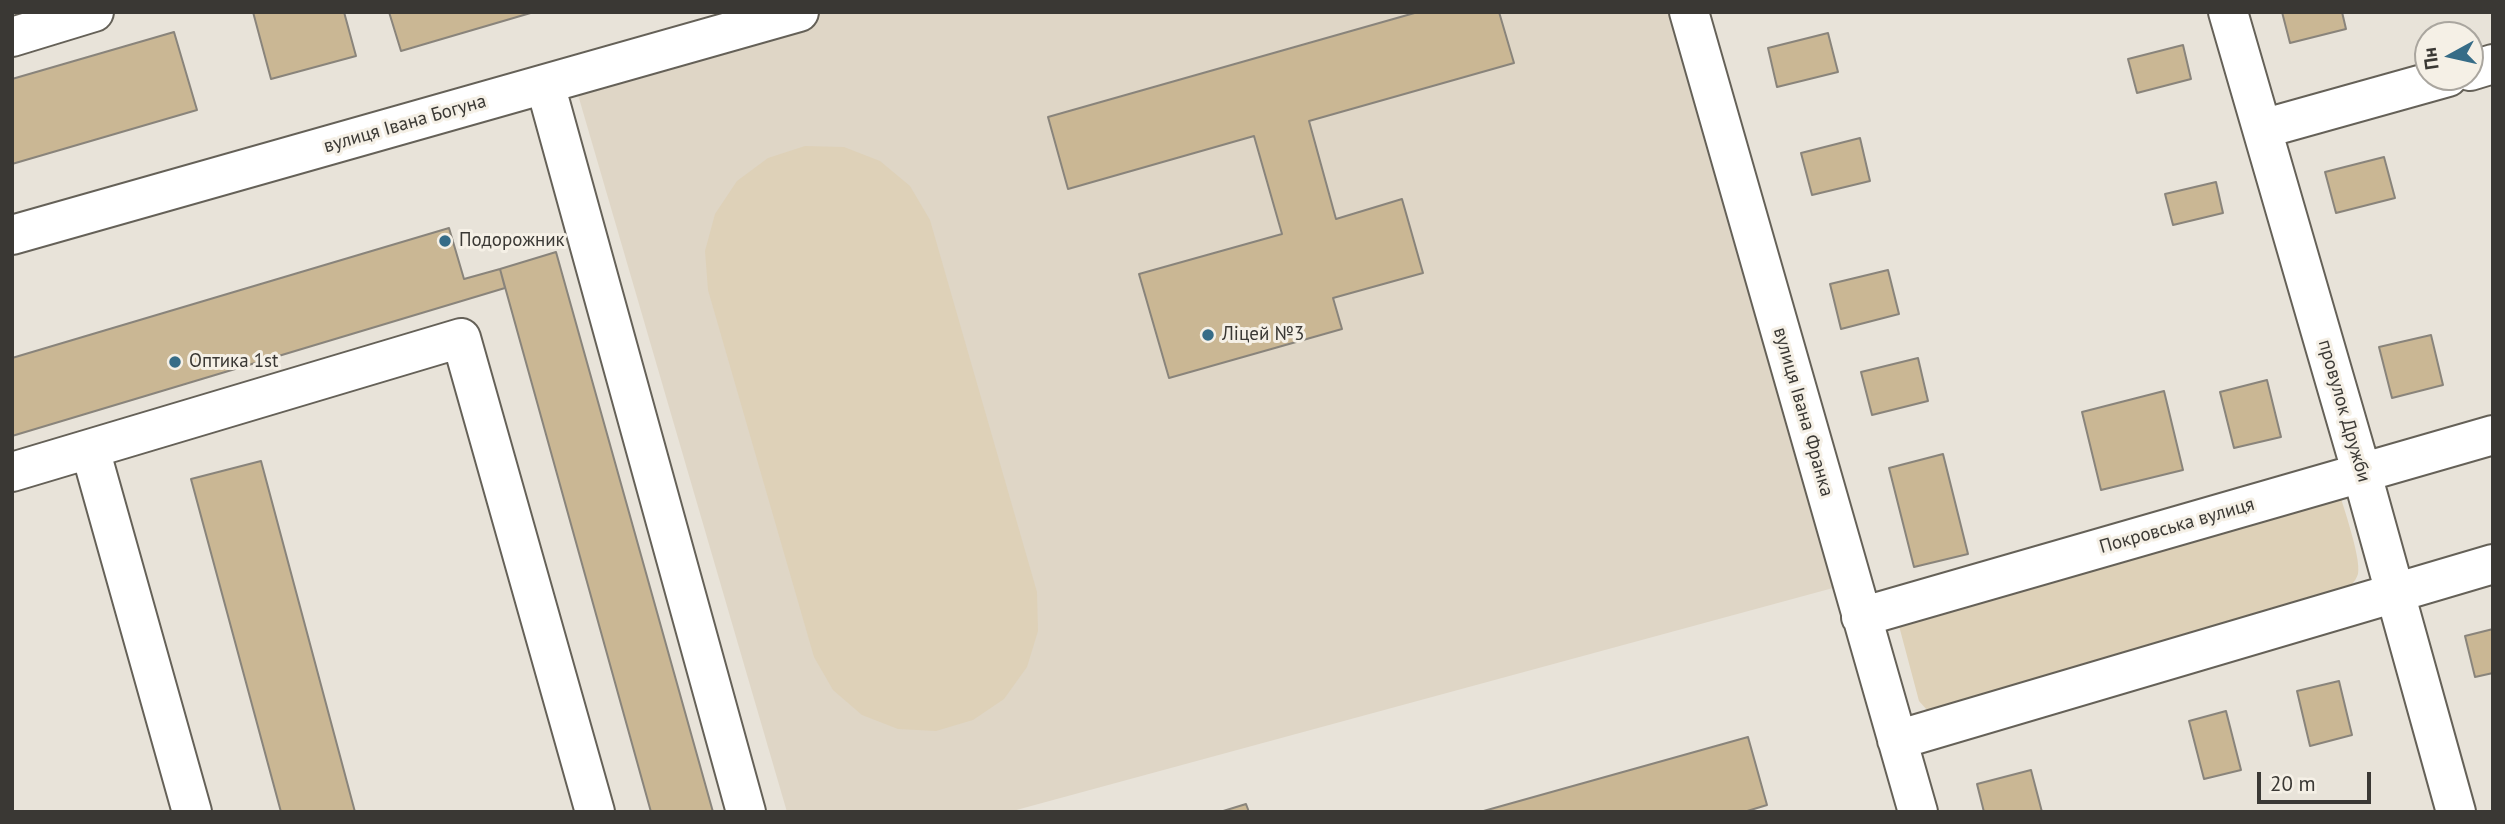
<!DOCTYPE html>
<html>
<head>
<meta charset="utf-8">
<style>
  body { margin:0 }
  #map { position:relative; width:2505px; height:824px; overflow:hidden; background:#e8e3d9; font-family:"PT Sans",sans-serif }
  canvas { display:block }
  .frame { position:absolute; inset:0; border:14px solid #3a3834; pointer-events:none }
  .north { position:absolute; left:2414px; top:21px; width:70px; height:70px; box-sizing:border-box; background:#f5f0e6; border:2px solid #aaa69f; border-radius:50%; rotate:262deg; font-size:19px; font-weight:700; line-height:28px; text-align:center; color:#3a3834 }
  .north::after { content:''; display:block; margin:auto; width:24px; height:32px; background:#366c87; clip-path:polygon(50% 0,100% 100%,50% 72%,0 100%) }
  .scale { position:absolute; left:2257px; top:772px; width:114px; height:32px; box-sizing:border-box; border:4px solid #3a3834; border-top:0; padding-left:9px; font-size:21px; line-height:24px; white-space:nowrap; color:#3a3834; -webkit-text-stroke:5px #f5f0e6; paint-order:stroke }
</style>
</head>
<body>
<div id="map">
<canvas width="2505" height="824"></canvas>
<div class="frame"></div>
<div class="north">Пн</div>
<div class="scale">20 m</div>
</div>
<script>
const c = document.querySelector('canvas').getContext('2d');
c.lineJoin = 'round';
function fill(path, color) { c.fillStyle = color; c.fill(path, 'evenodd'); }
function strokePath(path, color, width, dash) { c.strokeStyle = color; c.lineWidth = width; c.lineCap = dash ? 'butt' : 'round'; c.setLineDash(dash || []); c.stroke(path); }
function write(font, color, halo, rows, align = 'center') {
  c.font = font + ' "PT Sans",sans-serif'; c.lineWidth = 6; c.setLineDash([]); c.textBaseline = 'middle'; c.strokeStyle = halo; c.fillStyle = color; for (const [text, x, y, turn = 0] of rows) {
    c.save(); c.translate(x, y); c.rotate((+turn || 0) * Math.PI / 180); c.textAlign = isNaN(turn) ? turn : align; if (halo) c.strokeText(text, 0, 0); c.fillText(text, 0, 0); c.restore();
  }
}
fill(new Path2D(`
  M803,12H1683L1833,588L1009,812H787L574,81Z`), '#dfd6c6');
fill(new Path2D(`
  M805,146L844,147L880,161L910,186L930,220L1037,592L1038,631L1027,667L1004,699L973,720L936,731L898,729L862,715L833,690L814,657L708,290L705,251L715,214L737,181L768,158Z
  M2334,475C2339,495 2362,557 2358,574C2355,583 2350,586 2343,591L1942,710H1927L1919,701L1894,607Z`), '#ded1b8');
const building = new Path2D(`
  M253,12H344L356,56L271,79Z
  M389,12H534L401,51Z
  M1418,12H1499L1514,63L1309,121L1336,219L1402,199L1423,273L1333,298L1342,329L1169,378L1139,274L1282,234L1254,136L1068,189L1048,117Z
  M2282,12H2342L2346,29L2290,43Z
  M174,32L197,110L12,164V79Z
  M1828,33L1838,72L1777,87L1768,48Z
  M2183,45L2191,79L2137,93L2128,59Z
  M1860,138L1870,181L1812,195L1801,153Z
  M2384,157L2395,198L2336,213L2325,172Z
  M2216,182L2223,213L2173,225L2165,194Z
  M449,228L464,279L500,269L505,288L12,436V358Z
  M556,252L713,812H651L500,269Z
  M1888,270L1899,314L1841,329L1830,284Z
  M2431,335L2443,385L2392,398L2379,347Z
  M1918,358L1928,401L1872,415L1861,372Z
  M2267,380L2281,437L2234,448L2220,392Z
  M2164,391L2183,470L2101,490L2082,412Z
  M1943,454L1968,554L1914,567L1889,468Z
  M261,461L355,812H281L191,479Z
  M2493,629V673L2475,677L2465,636Z
  M2339,681L2352,735L2310,746L2297,691Z
  M2226,711L2241,770L2204,779L2189,721Z
  M1748,737L1767,805L1744,812H1480Z
  M2031,770L2042,812H1984L1977,784Z
  M1246,804L1249,812H1220Z`);
fill(building, '#cab794');
strokePath(building, '#89847b', 2);
const minor = new Path2D(`
  M1689,12L1918,812
  M2228,12L2362,474L2456,812
  M12,37L94,12
  M2470,71L2493,64
  M545,84L746,812
  M2262,129L2448,77
  M12,235L799,12
  M90,449L192,812
  M12,472L461,338L595,812
  M1861,617L2493,435
  M1897,740L2493,564`);
strokePath(minor, '#656158', 42);
strokePath(minor, '#fff', 38);
for (const [x, y, r, color] of [
  [445,241,7,"#366c87"],
  [1208,335,7,"#366c87"],
  [175,362,7,"#366c87"]
]) { const dot = new Path2D(); dot.arc(x, y, r, 0, 2 * Math.PI); c.fillStyle = color; c.fill(dot); strokePath(dot, '#f5f0e6', 2.5); }
write('19px', '#3a3834', '#f5f0e6', [
  ["вулиця Івана Богуна",405,124,-16],
  ["провулок Дружби",2344,411,74],
  ["вулиця Івана Франка",1803,412,74],
  ["Покровська вулиця",2177,526,-16]
]);
write('19px', '#3a3834', '#f5f0e6', [
  ["Подорожник",459,241],
  ["Ліцей №3",1222,335],
  ["Оптика 1st",189,362]
], 'left');
</script>
</body>
</html>
